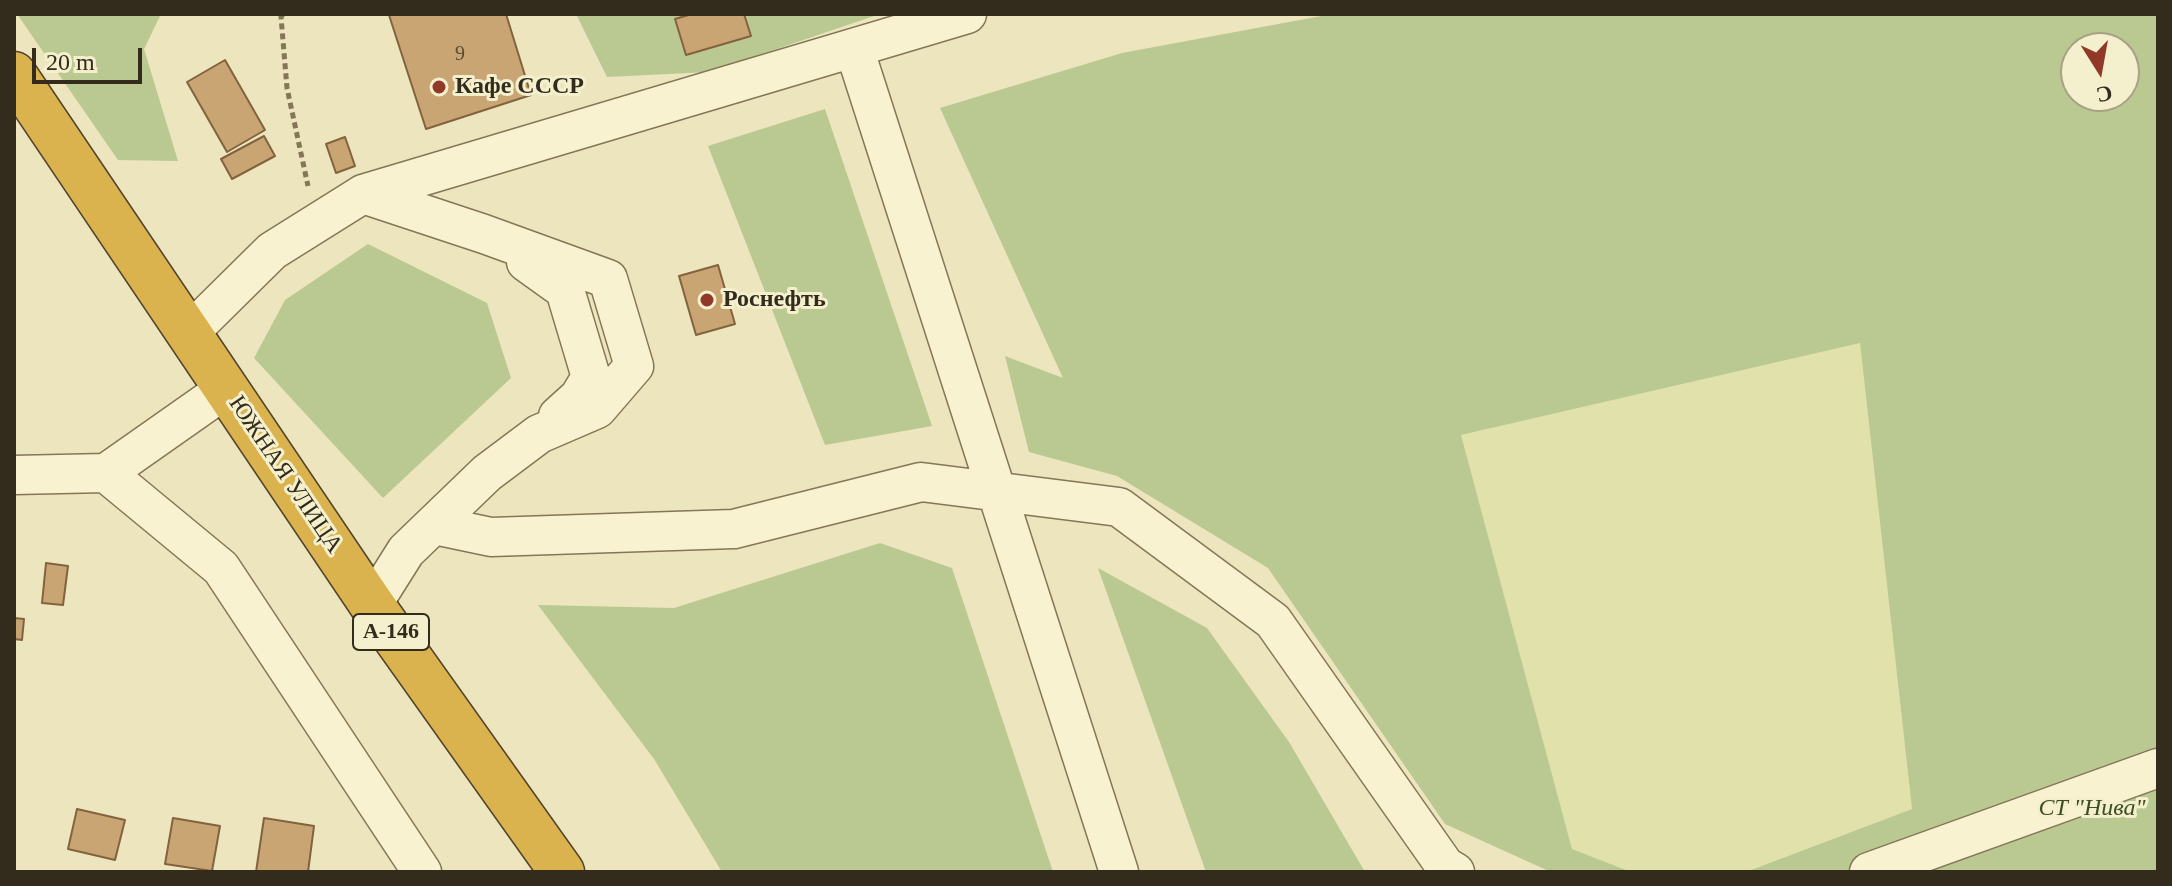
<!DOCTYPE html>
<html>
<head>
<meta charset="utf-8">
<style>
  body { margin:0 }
  #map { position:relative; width:2172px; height:886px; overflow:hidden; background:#ece5bd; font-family:Georgia,serif }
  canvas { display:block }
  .frame { position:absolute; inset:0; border:16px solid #332b1b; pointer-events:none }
  .north { position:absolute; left:2060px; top:32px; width:80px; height:80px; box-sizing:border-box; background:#f4efcd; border:2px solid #a7a186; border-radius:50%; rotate:169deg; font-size:22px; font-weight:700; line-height:32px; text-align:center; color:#332b1b }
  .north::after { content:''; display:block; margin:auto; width:28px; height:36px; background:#913829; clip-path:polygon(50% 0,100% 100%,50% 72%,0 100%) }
  .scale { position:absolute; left:32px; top:48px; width:110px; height:36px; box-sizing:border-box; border:4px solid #332b1b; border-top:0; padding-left:10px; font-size:24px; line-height:28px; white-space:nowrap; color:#332b1b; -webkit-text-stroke:6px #f4efcd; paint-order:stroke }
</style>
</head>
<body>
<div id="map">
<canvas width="2172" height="886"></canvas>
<div class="frame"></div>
<div class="north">С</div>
<div class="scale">20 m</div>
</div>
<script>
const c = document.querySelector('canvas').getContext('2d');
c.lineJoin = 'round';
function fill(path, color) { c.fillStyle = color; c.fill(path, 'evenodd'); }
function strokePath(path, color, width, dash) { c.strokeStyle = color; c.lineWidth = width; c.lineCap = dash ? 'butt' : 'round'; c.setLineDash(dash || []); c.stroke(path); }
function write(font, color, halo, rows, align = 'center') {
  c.font = font + ' Georgia,serif'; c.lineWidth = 6; c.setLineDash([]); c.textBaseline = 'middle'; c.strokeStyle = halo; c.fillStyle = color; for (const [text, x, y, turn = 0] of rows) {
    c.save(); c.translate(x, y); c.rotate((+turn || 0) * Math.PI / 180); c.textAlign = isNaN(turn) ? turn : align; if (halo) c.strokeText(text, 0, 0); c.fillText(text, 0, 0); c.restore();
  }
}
fill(new Path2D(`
  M1860,343L1912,809L1746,872H1631L1572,849L1461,435Z`), '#e1e1ab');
fill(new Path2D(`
  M17,14H161L144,49L178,161L118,160Z
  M576,14H880L709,72L607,77Z
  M1332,14H2158V872H1746L1912,809L1860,343L1461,435L1572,849L1631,872H1551L1445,824L1268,568L1117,476L1029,452L1005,356L1063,378L940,108L1122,53ZM2076,48H2124V96H2076Z
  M825,109L932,426L825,445L708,146Z
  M368,244L487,303L511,378L383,498L254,358L285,300Z
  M880,543L952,568L1053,872H722L654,759L538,605L674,608Z
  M1098,568L1207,628L1289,742L1365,872H1206Z`), '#bac992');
const building = new Path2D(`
  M506,14L531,95L426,129L389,15Z
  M692,14H744L751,36L686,55L675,19Z
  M225,60L265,130L227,152L187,82Z
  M264,136L275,156L232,179L221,159Z
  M345,137L355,166L336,173L326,144Z
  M718,265L735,324L696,335L679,276Z
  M46,563L68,566L63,605L42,603Z
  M14,618L24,619L22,640L14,639Z
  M77,809L125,820L115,860L68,849Z
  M173,818L220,826L212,871L165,864Z
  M264,818L314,826L308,872H256Z`);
fill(building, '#caa574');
strokePath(building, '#82633e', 2);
const minor = new Path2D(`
  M854,48L1119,872
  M363,194L967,14
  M526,262L565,290L591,377L579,397L558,416
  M190,332L272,251L363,194L484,234L608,279L634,366L597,409L539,434L487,473L406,551L372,605
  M106,473L221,568L422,872
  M14,475L106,473L227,388
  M434,525L491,537L734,529L921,482L1119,507L1273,621L1445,866L1455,872
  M1869,872L2158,768`);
const highway = new Path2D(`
  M14,74L372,605L562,872`);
strokePath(minor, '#847657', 41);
strokePath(highway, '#51432c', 47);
strokePath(new Path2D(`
  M283,14L281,17L287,88L308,186`), '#847657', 5, [6, 4]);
strokePath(minor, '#f8f2d0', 38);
strokePath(highway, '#dbb34e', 44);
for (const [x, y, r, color] of [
  [439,87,8,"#913829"],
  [707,300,8,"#913829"]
]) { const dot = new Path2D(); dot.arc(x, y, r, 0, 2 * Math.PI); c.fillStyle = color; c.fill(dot); strokePath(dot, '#f4efcd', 3); }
write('20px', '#594a31', null, [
  ["9",460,55]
]);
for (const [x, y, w] of [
  [391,632,76]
]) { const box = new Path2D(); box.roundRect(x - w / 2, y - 18, w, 36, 6); c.fillStyle = '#f4efcd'; c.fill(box); strokePath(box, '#332b1b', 2); }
write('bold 22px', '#332b1b', null, [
  ["А-146",391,632]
]);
write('bold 24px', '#332b1b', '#f4efcd', [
  ["Кафе СССР",455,87],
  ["Роснефть",723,300]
], 'left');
write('24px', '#332b1b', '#f4efcd', [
  ["ЮЖНАЯ УЛИЦА",285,475,56]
]);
write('italic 24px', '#3d4f22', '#f4efcd', [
  ["СТ \"Нива\"",2092,809]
]);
</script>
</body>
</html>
